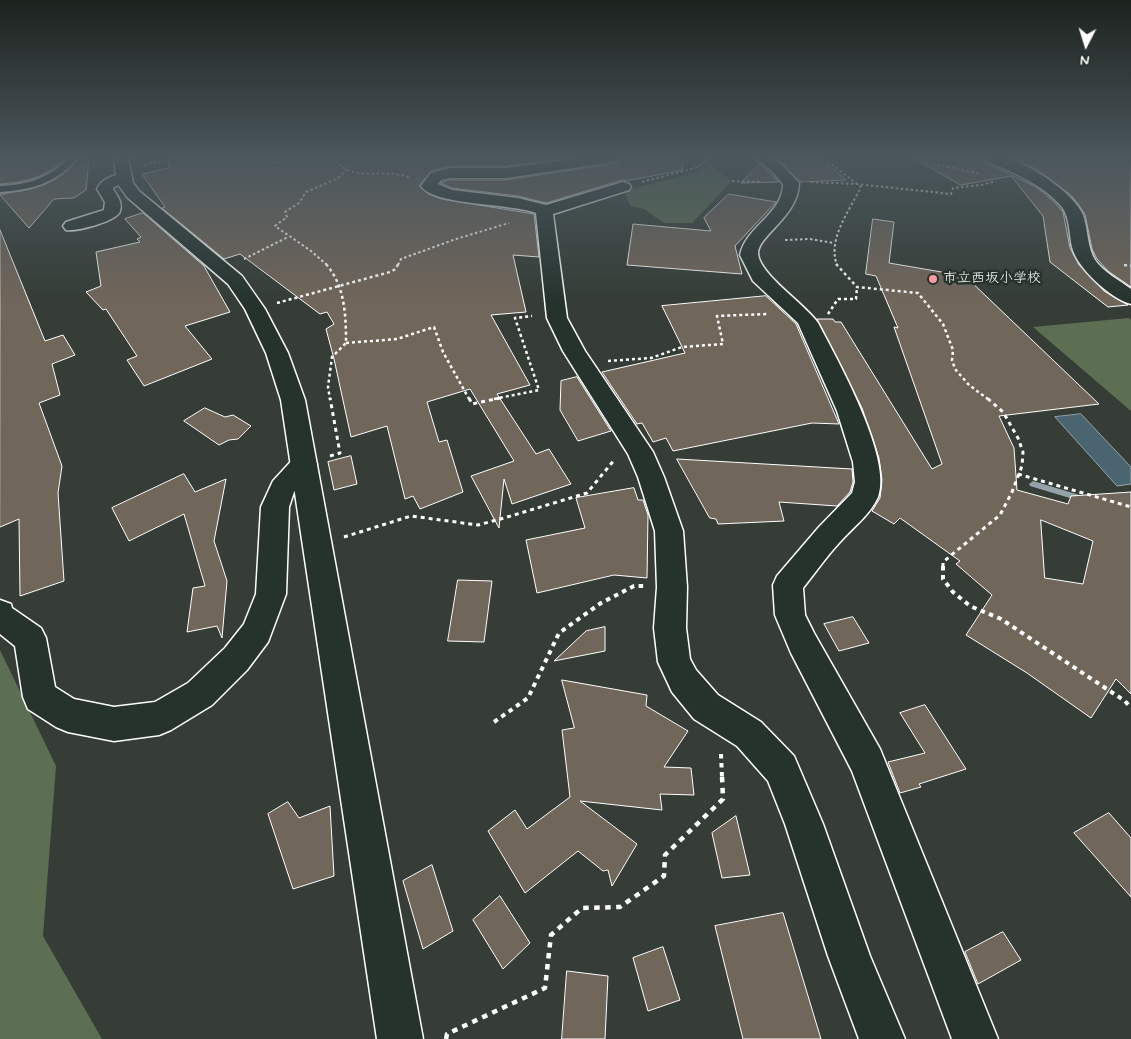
<!DOCTYPE html>
<html>
<head>
<meta charset="utf-8">
<style>
  body { margin:0 }
  #map { position:relative; width:1131px; height:1039px; overflow:hidden; background:#353d36; font-family:Mynerve,sans-serif }
  canvas { display:block }
  .north { position:absolute; left:1061px; top:20px; width:50px; height:50px; -webkit-text-stroke:4px #26332d; paint-order:stroke; rotate:185deg; font-size:14px; font-weight:700; line-height:20px; text-align:center; color:#fff }
  .north::after { content:''; display:block; margin:auto; width:18px; height:22px; background:#fff; clip-path:polygon(50% 0,100% 100%,50% 72%,0 100%) }
</style>
</head>
<body>
<div id="map">
<canvas width="1131" height="1039"></canvas>
<div class="north">N</div>
</div>
<script>
const c = document.querySelector('canvas').getContext('2d');
c.lineJoin = 'round';
function fill(path, color) { c.fillStyle = color; c.fill(path, 'evenodd'); }
function strokePath(path, color, width, dash) { c.strokeStyle = color; c.lineWidth = width; c.lineCap = dash ? 'butt' : 'round'; c.setLineDash(dash || []); c.stroke(path); }
function write(font, color, halo, rows, align = 'center') {
  c.font = font + ' Mynerve,"Klee One",sans-serif'; c.lineWidth = 5; c.setLineDash([]); c.textBaseline = 'middle'; c.strokeStyle = halo; c.fillStyle = color; for (const [text, x, y, turn = 0] of rows) {
    c.save(); c.translate(x, y); c.rotate((+turn || 0) * Math.PI / 180); c.textAlign = isNaN(turn) ? turn : align; if (halo) c.strokeText(text, 0, 0); c.fillText(text, 0, 0); c.restore();
  }
}
fill(new Path2D(`
  M709,165L732,181L692,223H664L644,209L630,206L624,191L696,172Z
  M1129,318L1131,320V411L1033,327Z
  M0,650L56,766L43,936L102,1039H0Z`), '#5c6f52');
const water = new Path2D(`
  M1081,414L1131,467V484L1117,486L1055,417Z`);
fill(water, '#4b6570');
strokePath(water, '#93a3a9', 1);
fill(new Path2D(`
  M1033,481L1086,497L1087,499L1083,502L1030,486L1029,484Z`), '#93a3a9');
const building = new Path2D(`
  M0,158H66L53,169L37,177L19,182L0,184Z
  M79,158H89L86,190L74,198L54,199L29,228L0,195L43,185L62,175Z
  M169,158H554L552,160L506,166H450L431,171L419,186L428,194L441,199L534,214L539,257L513,255L526,312L491,315L530,385L497,394L536,454L549,449L571,484L512,504L504,479L499,528L471,476L514,461L470,389L427,402L439,442L447,440L463,492L420,509L413,496L405,499L387,426L351,437L334,359L326,329L334,324L327,312L320,314L240,254L224,259L162,208L165,207L142,174L169,168Z
  M622,158H682L683,170L626,181L622,180L546,203L518,196L452,188L441,183L450,180H506L613,164L620,162Z
  M775,158H821L846,180L800,182Z
  M914,158H983L986,163L1036,187L1053,201L1063,212L1070,248L1079,265L1104,291L1128,305L1108,307L1050,262L1043,216L1011,176L961,185Z
  M1011,158H1131V287L1108,271L1097,259L1092,249L1085,214L1072,196L1038,170Z
  M760,164L779,182L741,183Z
  M729,194L776,202L735,246L742,274L627,265L633,224L711,231L704,218Z
  M143,213L204,266L230,312L185,326L212,359L144,386L127,360L137,356L106,309L103,310L86,292L101,286L96,252L140,242L137,239L141,237L125,219Z
  M873,219L894,222L889,263L965,276L1099,404L999,416L1014,448L1017,490L1068,504L1071,496L1131,492V694L1116,679L1091,718L1027,673L966,635L992,595L956,564L960,561L900,518L894,524L872,511L880,498L882,480L879,458L862,408L817,319H833L835,322H841L932,469L942,464L894,327L898,328L876,276L866,274ZM1041,520L1093,541L1083,584L1045,578Z
  M0,230L45,341L63,335L75,355L52,364L60,395L39,403L62,466L58,493L64,581L20,596L19,519L0,527Z
  M766,296L796,324L839,424L812,423L673,451L666,438L653,442L642,423L637,424L602,372L685,353L662,306Z
  M577,377L611,431L578,441L560,410L561,381Z
  M205,408L225,417L233,415L251,426L238,439L229,440L219,445L184,421Z
  M351,456L357,484L334,490L328,462Z
  M677,459L852,469L853,482L850,492L837,506L779,502L784,521L718,524L716,519L710,518Z
  M184,474L195,492L226,479L214,541L227,581L222,638L217,626L187,632L193,588L205,586L184,514L129,541L112,508Z
  M634,488L638,500H643L648,515L647,578L614,575L537,593L526,540L585,528L576,498Z
  M458,580L492,581L484,642L448,641Z
  M853,617L869,643L839,651L824,624Z
  M605,627V651L554,661L586,631Z
  M562,680L647,695L646,706L688,731L664,767L691,768L694,795L660,794L662,810L580,801L637,844L612,886L608,870L603,871L578,851L525,893L488,831L515,810L527,829L570,797L562,730L574,728Z
  M925,705L966,769L919,784L921,787L900,793L888,762L925,753L900,713Z
  M288,802L299,818L330,806L334,876L293,889L268,814Z
  M1109,813L1131,838V897L1074,833Z
  M736,816L750,875L722,878L712,833Z
  M432,865L453,931L423,949L403,881Z
  M500,896L530,943L503,969L473,920Z
  M783,913L821,1039H743L715,926Z
  M1003,932L1021,960L978,984L965,952Z
  M663,947L680,1000L648,1011L633,958Z
  M567,971L608,976L605,1039H562Z`);
fill(building, '#71665a');
strokePath(building, '#fff', 1);
const service = new Path2D(`
  M69,158H77C57,183 31,190 0,192V186C28,185 49,178 69,158Z`);
const minor = new Path2D(`
  M581,158H620L618,161L613,162L506,178H450L441,180L438,184L452,190L518,198L546,205L623,182L629,184L631,187L629,190L553,214L567,318L585,351L653,452L664,477L683,531L687,587L686,628L690,659L696,670L718,695L761,722L794,756L823,824L870,956L905,1039H859L828,956L785,824L768,781L737,746L694,719L672,692L658,662L654,628L657,587L655,531L638,477L628,454L563,351L547,318L536,213C511,203 435,206 421,186L431,173L450,168H506Z
  M755,158H772L782,165L799,183C799,216 757,236 758,254C760,275 805,304 818,323C837,359 893,459 878,497C870,515 852,528 839,543C826,557 815,573 803,588L805,615L814,633L880,749L998,1039H952L852,771L791,653L775,615L773,585L777,576L819,527L852,493L855,482L853,462L837,411L798,323L753,281L740,255C746,226 783,214 783,184L772,171Z
  M985,158C991,158 998,157 1004,158C1026,161 1075,194 1083,215C1088,229 1087,247 1095,260C1103,272 1119,280 1131,289V304C1111,299 1077,268 1072,247C1069,234 1070,218 1062,207C1044,185 1012,172 987,161Z
  M124,173L129,175L132,178L129,181L114,187L113,189C117,196 123,202 120,211C118,221 76,232 66,230L63,226L66,222L104,210L105,202L97,189C102,178 113,176 124,173Z
  M304,455L313,457L317,464L294,492L289,507L286,594L268,642L247,670L212,705L171,730L159,735L114,741L68,732L56,727L28,709L23,697L15,646L0,634V600L11,604L12,608L41,628L46,638L55,687L74,699L114,707L155,702L188,683L225,648L244,624L256,594L261,507L273,481L295,457Z`);
const tertiary = new Path2D(`
  M114,158H128L133,183L139,191L242,276L265,309L288,353L305,400L423,1039H377L281,400L266,353L245,309L228,284L127,197L117,183Z`);
strokePath(service, '#fff', 4);
strokePath(minor, '#fff', 3);
strokePath(tertiary, '#fff', 3);
strokePath(new Path2D(`
  M260,158L266,164L312,158
  M331,158C336,162 341,167 347,170C367,178 390,169 411,178
  M824,158L861,187C850,210 827,239 837,265
  M908,158L980,174
  M1114,158L1120,161
  M144,165L177,158
  M732,181L762,182
  M642,182L695,168L711,158
  M811,182L857,184L951,194L953,188L981,185L996,181
  M785,240L810,239L834,243
  M244,259L288,237
  M327,265L311,251L275,226L287,217L285,212L299,203L306,192L338,178L347,169
  M398,265L401,259L456,239L509,223
  M1124,265H1127`), '#fff', 2, [2.5, 2.5]);
strokePath(new Path2D(`
  M326,264C345,286 346,315 346,343L332,357L328,387L330,399
  M836,264L857,287L918,293L943,324L953,350L952,360L955,369L969,385L988,399
  M1124,265L1131,266
  M277,303L390,272L396,269L398,264
  M828,314L838,299H856L857,287
  M346,343L397,339L434,327L443,352L469,399
  M608,361L651,358L682,347L723,344L717,316L767,314
  M494,399L539,390L515,318L532,316`), '#fff', 2.5, [3, 3]);
strokePath(new Path2D(`
  M469,398L472,404L500,398
  M330,456L340,453L330,398
  M1018,474L1131,507
  M344,537L411,516L478,525L504,518L587,493L615,459
  M943,567V562L1000,515L1012,492L1022,466L1023,452L1018,438L1003,412L987,398`), '#fff', 3, [4, 4]);
strokePath(new Path2D(`
  M943,566V579L953,592L970,606L1001,619L1125,701L1131,708
  M494,722L528,698L559,633L601,603L634,586H644
  M721,754L722,777`), '#fff', 4, [4.5, 4.5]);
strokePath(new Path2D(`
  M446,1039L447,1034L545,988L551,935L582,908L620,907L664,876L665,855L723,799L722,776`), '#fff', 4.5, [5.5, 5.5]);
fill(service, '#26332d');
fill(minor, '#26332d');
fill(tertiary, '#26332d');
const sky = c.createLinearGradient(0, 0, 0, 303);
sky.addColorStop(0, '#1d221e');
sky.addColorStop(0.52, '#4b575d');
sky.addColorStop(1, '#4b575d00');
c.fillStyle = sky;
c.fillRect(0, 0, 1131, 303);
for (const [x, y, r, color] of [
  [933,279,5,"#ff9aa2"]
]) { const dot = new Path2D(); dot.arc(x, y, r, 0, 2 * Math.PI); c.fillStyle = color; c.fill(dot); strokePath(dot, '#26332d', 2); }
write('14px', '#fff', '#26332d', [
  ["市立西坂小学校",943,279]
], 'left');
</script>
</body>
</html>
